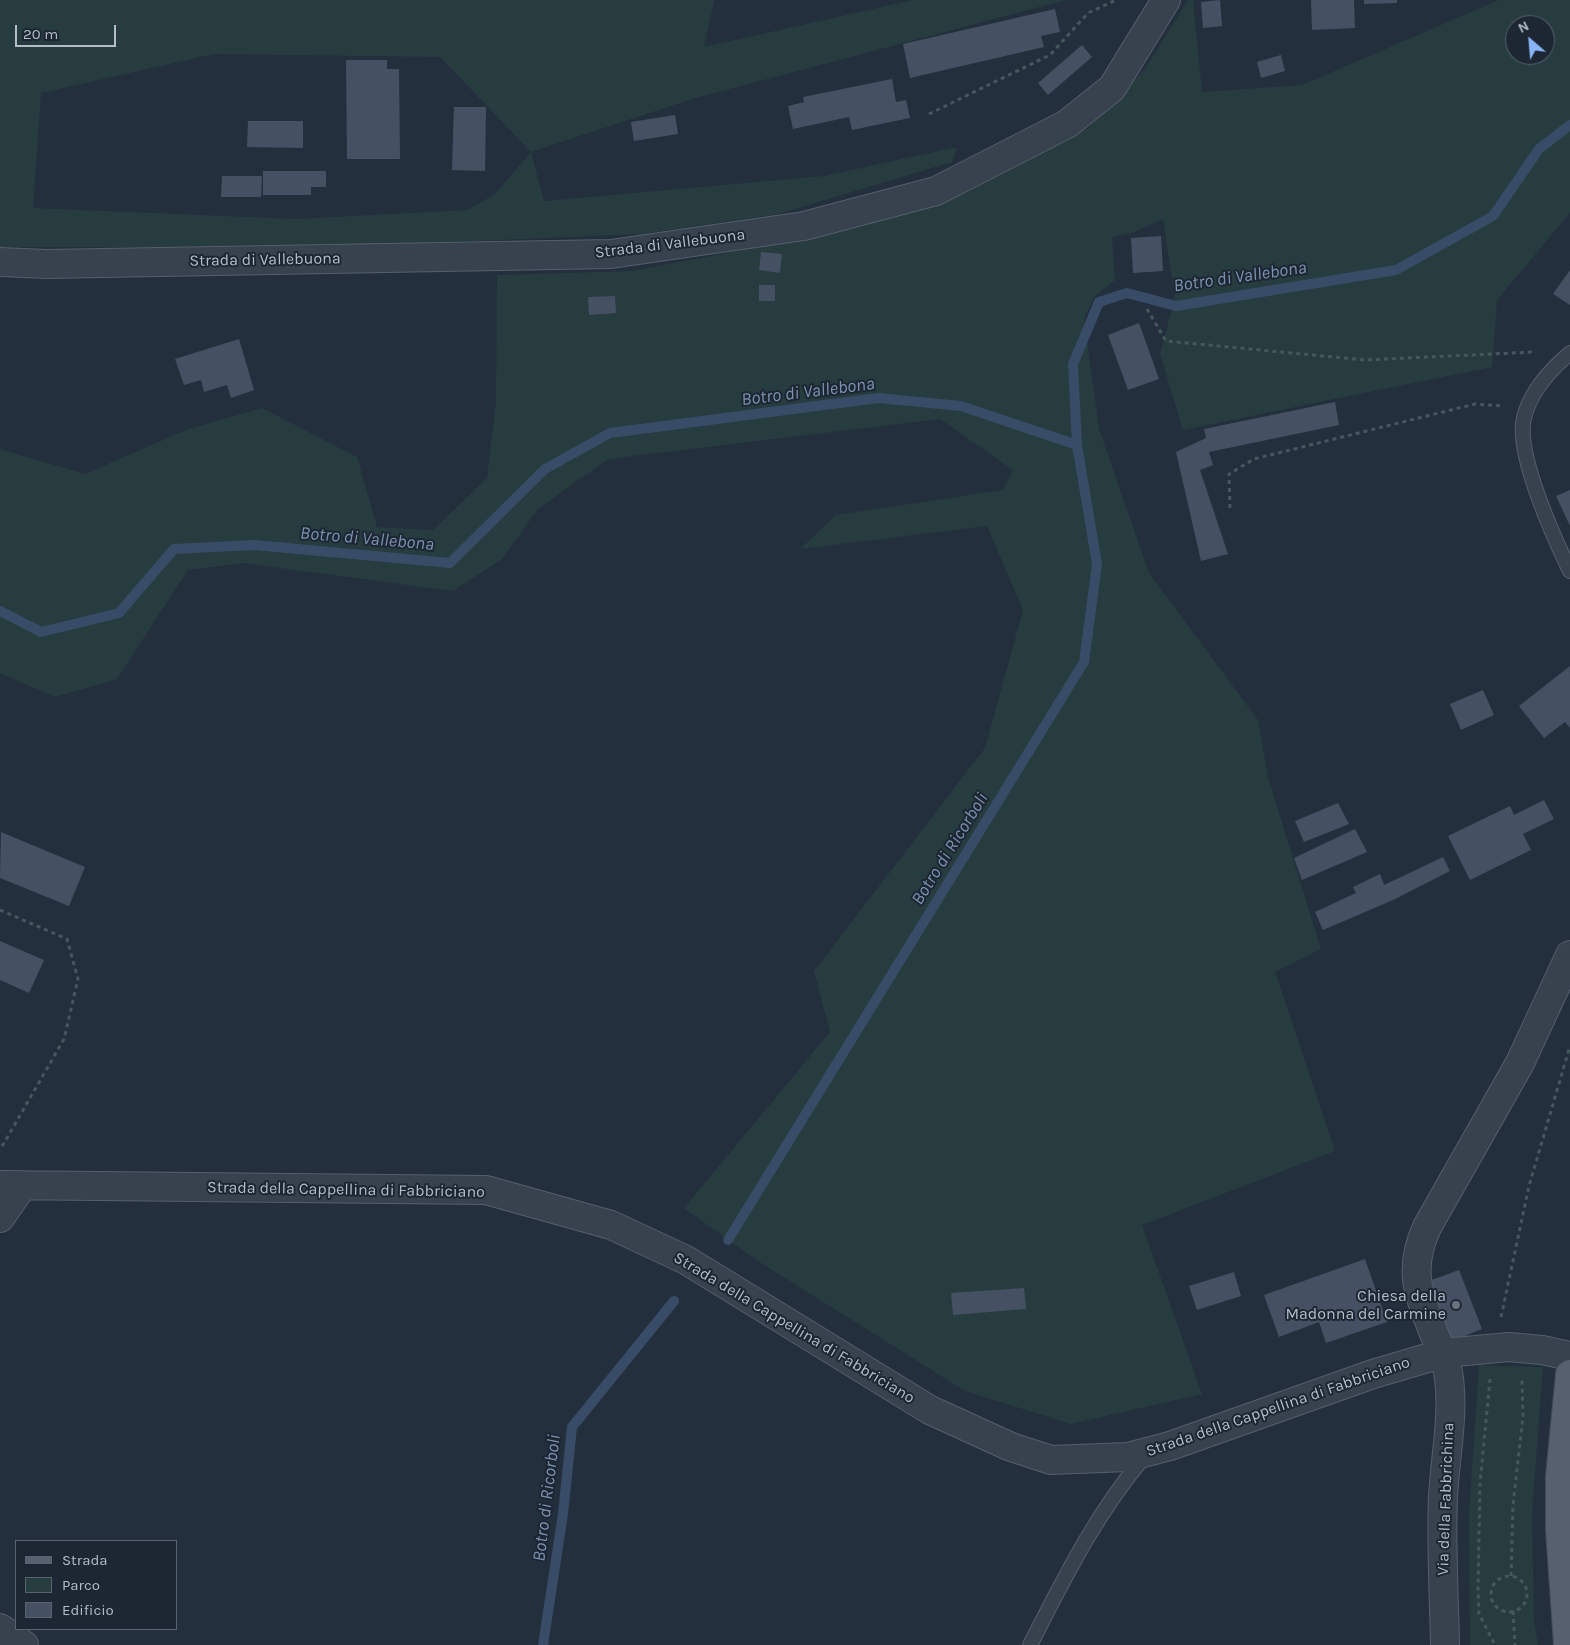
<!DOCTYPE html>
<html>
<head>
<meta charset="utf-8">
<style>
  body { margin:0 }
  #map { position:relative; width:1570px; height:1645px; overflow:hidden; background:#242f3e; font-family:Karla,sans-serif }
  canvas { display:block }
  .legend { position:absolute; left:15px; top:1540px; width:162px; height:90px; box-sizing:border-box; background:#1d2633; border:1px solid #59626f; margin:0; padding:6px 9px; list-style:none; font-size:15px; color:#b4bcc9 }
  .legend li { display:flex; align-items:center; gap:10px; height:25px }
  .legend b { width:25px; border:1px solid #59626f }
  .north { position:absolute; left:1505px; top:15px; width:50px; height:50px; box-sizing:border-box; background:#1d2633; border:1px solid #59626f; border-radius:50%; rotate:333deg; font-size:14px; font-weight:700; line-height:20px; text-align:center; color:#b4bcc9 }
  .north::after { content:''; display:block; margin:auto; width:18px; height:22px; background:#8ab4f8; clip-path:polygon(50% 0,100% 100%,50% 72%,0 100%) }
  .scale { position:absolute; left:15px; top:25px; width:101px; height:22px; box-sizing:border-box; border:2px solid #b4bcc9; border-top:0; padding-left:6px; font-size:15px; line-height:18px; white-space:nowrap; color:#b4bcc9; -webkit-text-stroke:4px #1d2633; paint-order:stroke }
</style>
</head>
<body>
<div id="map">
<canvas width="1570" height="1645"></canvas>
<ul class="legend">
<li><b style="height:6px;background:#56606e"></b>Strada</li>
<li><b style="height:14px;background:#263c3f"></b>Parco</li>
<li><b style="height:14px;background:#455162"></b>Edificio</li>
</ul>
<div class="north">N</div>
<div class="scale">20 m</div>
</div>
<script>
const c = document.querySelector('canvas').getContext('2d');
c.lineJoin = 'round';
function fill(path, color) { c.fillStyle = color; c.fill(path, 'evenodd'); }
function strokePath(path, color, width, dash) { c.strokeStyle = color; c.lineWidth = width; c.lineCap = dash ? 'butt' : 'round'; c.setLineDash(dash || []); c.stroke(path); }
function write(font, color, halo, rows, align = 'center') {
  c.font = font + ' Karla,sans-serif'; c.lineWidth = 4; c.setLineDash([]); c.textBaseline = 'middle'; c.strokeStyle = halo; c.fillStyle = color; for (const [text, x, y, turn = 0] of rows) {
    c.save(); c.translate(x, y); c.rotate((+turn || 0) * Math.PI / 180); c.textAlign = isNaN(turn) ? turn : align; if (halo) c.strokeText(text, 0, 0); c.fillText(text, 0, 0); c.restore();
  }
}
fill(new Path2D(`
  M0,0H714L704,47L913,0H1066L692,99L531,152L544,201L824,176L957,147L952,162L778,214L641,234L315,248L0,247ZM214,54L440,57L531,152L495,194L468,210L295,219L33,208L41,93Z
  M1188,0H1193L1202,92L1302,85L1499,0H1570V213L1497,300L1492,367L1183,430L1160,354L1175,297L1163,219L1131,233L1112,237L1115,280L1094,297L1084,319L1099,429L1149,573L1258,720L1268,777L1321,949L1275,972L1335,1151L1142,1225L1202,1394L1071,1424L965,1391L758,1261L684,1208L830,1032L814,971L985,748L1023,610L987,526L800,549L836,515L1003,490L1013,470L940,419L608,459L538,509L502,559L453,591L243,563L188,570L117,679L55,697L0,673V449L85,474L186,430L262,408L357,457L377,527L433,530L487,478L496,401L497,275L632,271L809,237L945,197L1088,128L1145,69ZM1515,25H1545V55H1515Z
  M1479,1365L1543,1367L1532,1513L1534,1620L1538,1645H1470L1469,1514Z`), '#263c3f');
strokePath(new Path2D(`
  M0,611L41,632L119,613L174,549L254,545L450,563L545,469L610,433L878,398L961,406L1077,445L1073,364L1099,302L1127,293L1176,306L1396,270L1493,216L1539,149L1570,125
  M728,1240L1084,662L1097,564L1077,445
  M543,1645L563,1514L572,1427L674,1301`), '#394c67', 10);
fill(new Path2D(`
  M1220,0L1222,26L1203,28L1201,2Z
  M1311,0H1354L1355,28L1312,30Z
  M1364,0H1397V3L1364,4Z
  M1055,9L1060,32L1041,36L1044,47L910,78L903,44Z
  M1082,45L1092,57L1048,95L1038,83Z
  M1281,55L1285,71L1261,78L1257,62Z
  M346,60H387V69H399L400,159H347Z
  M892,79L896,102L906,100L910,118L852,130L849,117L793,129L788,106L804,102L803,97Z
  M454,107H486L485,171L452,170Z
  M675,115L678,134L634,141L631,122Z
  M248,121H303V148L247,147Z
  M263,171H326V187H311V195H263Z
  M222,176H262L261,197H221Z
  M1161,236L1163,271L1133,273L1131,238Z
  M761,252L782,254L780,273L759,270Z
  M1570,270V305L1553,294Z
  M759,285H775V301H759Z
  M615,296L616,313L589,315L588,297Z
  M1139,323L1159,379L1128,390L1108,335Z
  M239,339L254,390L231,398L227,385L204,392L201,380L184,385L175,359Z
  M1335,402L1339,425L1209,452L1213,465L1200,470L1228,554L1201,561L1176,452L1206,438L1204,429Z
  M1570,490V526L1556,496Z
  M1570,666V728L1565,722L1544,738L1519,706Z
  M1483,690L1494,715L1461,730L1450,704Z
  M1544,800L1554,819L1523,834L1531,850L1470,880L1448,836L1510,806L1514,815Z
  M1338,803L1349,824L1304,842L1295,821Z
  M1355,829L1367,852L1302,880L1294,858Z
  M1,832L85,867L69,906L0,878Z
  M1443,857L1450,871L1393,900L1323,930L1315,912L1356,893L1353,887L1380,874L1384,885Z
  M0,941L44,960L29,993L0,980Z
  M1365,1259L1387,1322L1326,1343L1319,1322L1279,1337L1264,1295Z
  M1459,1270L1482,1329L1452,1341L1429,1281Z
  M1234,1272L1241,1296L1197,1310L1189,1286Z
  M1024,1288L1026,1309L953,1315L951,1293Z`), '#455162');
const service = new Path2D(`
  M1570,353C1551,369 1530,392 1524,418C1515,452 1554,538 1570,571
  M1030,1645C1064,1579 1096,1513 1145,1456`);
const minor = new Path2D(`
  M0,262L47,264L611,254L804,226L936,191L1067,124L1112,88L1166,0
  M0,1185L486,1190L611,1225L686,1260L930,1410L1011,1447L1051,1460L1128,1457L1170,1446L1373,1374L1444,1353L1509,1347L1542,1350L1570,1356
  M0,1218L23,1185
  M0,1628L24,1645
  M1445,1645C1444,1596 1441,1546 1443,1497C1445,1456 1455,1412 1448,1372C1446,1358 1440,1349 1435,1336C1419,1295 1407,1271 1427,1227L1520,1063L1570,955`);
const primary = new Path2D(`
  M1568,1645L1560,1530V1476L1570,1374`);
strokePath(service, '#565f6c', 16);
strokePath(minor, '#565f6c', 30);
strokePath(primary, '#414a57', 30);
strokePath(new Path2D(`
  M929,114L1050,55L1088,13L1116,0
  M1147,309L1166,341L1365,360L1534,352
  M1230,508L1229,474L1254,459L1475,404L1502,406
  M0,910L67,939L78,979L64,1039L0,1150
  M1501,1317L1529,1186L1570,1046
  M1490,1379L1480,1484L1478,1589L1479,1614L1495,1645
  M1511,1576L1513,1505L1523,1416L1522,1380
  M1491 1594a18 18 0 1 1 36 0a18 18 0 1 1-36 0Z
  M1513,1611L1515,1645`), '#44595c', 3, [4, 4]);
strokePath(service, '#38414e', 14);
strokePath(minor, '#38414e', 28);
strokePath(primary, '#56606e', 28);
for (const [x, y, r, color] of [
  [1456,1305,5,"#6b7280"]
]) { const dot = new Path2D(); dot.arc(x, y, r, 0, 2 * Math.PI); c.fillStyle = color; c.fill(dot); strokePath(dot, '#1d2633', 2); }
write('16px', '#b4bcc9', '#1d2633', [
  ["Strada di Vallebuona",670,244,-7],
  ["Strada di Vallebuona",265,260,-1],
  ["Strada della Cappellina di Fabbriciano",346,1190,1],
  ["Strada della Cappellina di Fabbriciano",794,1328,31],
  ["Strada della Cappellina di Fabbriciano",1278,1407,-19],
  ["Via della Fabbrichina",1446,1499,-88]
]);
write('16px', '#b4bcc9', '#1d2633', [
  ["Chiesa della",1446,1296],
  ["Madonna del Carmine",1446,1314]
], 'right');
write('italic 18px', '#7c92b1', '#1d2633', [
  ["Botro di Vallebona",1240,277,-8],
  ["Botro di Vallebona",808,392,-7],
  ["Botro di Vallebona",367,539,5],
  ["Botro di Ricorboli",950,849,-58],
  ["Botro di Ricorboli",547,1498,-83]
]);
</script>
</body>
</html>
